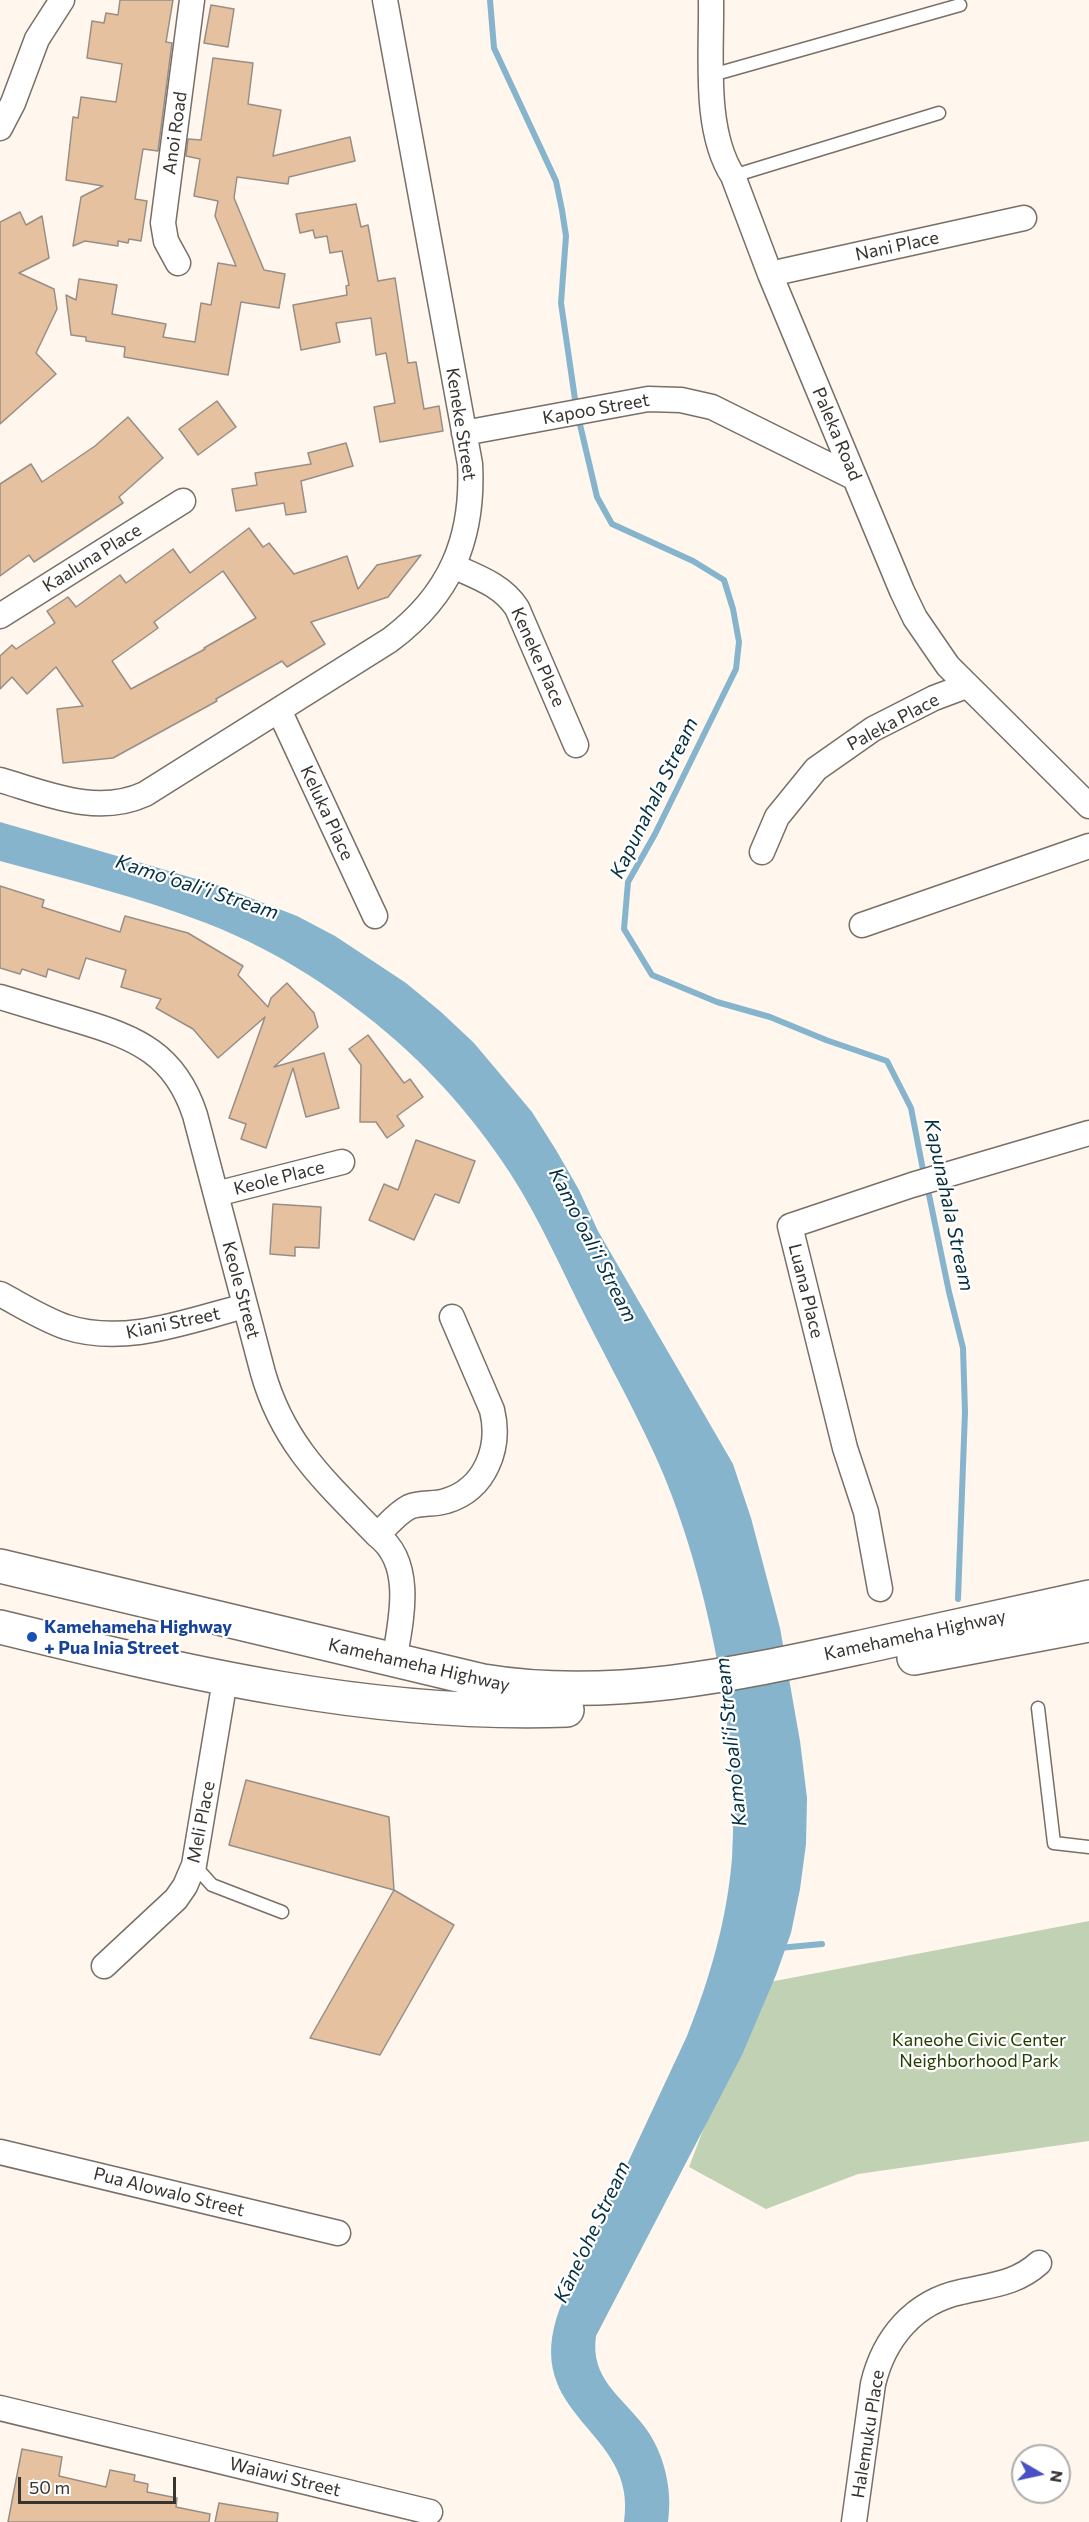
<!DOCTYPE html>
<html>
<head>
<meta charset="utf-8">
<style>
  body { margin:0 }
  #map { position:relative; width:1089px; height:2522px; overflow:hidden; background:#fff6ed; font-family:Commissioner,sans-serif }
  canvas { display:block }
  .north { position:absolute; left:1011px; top:2444px; width:60px; height:60px; box-sizing:border-box; background:#fff; border:2px solid #afadac; border-radius:50%; rotate:99deg; font-size:16px; font-weight:700; line-height:24px; text-align:center; color:#37332f }
  .north::after { content:''; display:block; margin:auto; width:21px; height:27px; background:#494fc4; clip-path:polygon(50% 0,100% 100%,50% 72%,0 100%) }
  .scale { position:absolute; left:18px; top:2477px; width:158px; height:27px; box-sizing:border-box; border:3px solid #37332f; border-top:0; padding-left:8px; font-size:18px; line-height:21px; white-space:nowrap; color:#37332f; -webkit-text-stroke:4px #fff; paint-order:stroke }
</style>
</head>
<body>
<div id="map">
<canvas width="1089" height="2522"></canvas>
<div class="north">N</div>
<div class="scale">50 m</div>
</div>
<script>
const c = document.querySelector('canvas').getContext('2d');
c.lineJoin = 'round';
function fill(path, color) { c.fillStyle = color; c.fill(path, 'evenodd'); }
function strokePath(path, color, width, dash) { c.strokeStyle = color; c.lineWidth = width; c.lineCap = dash ? 'butt' : 'round'; c.setLineDash(dash || []); c.stroke(path); }
function write(font, color, halo, rows, align = 'center') {
  c.font = font + ' Commissioner,sans-serif'; c.lineWidth = 4.5; c.setLineDash([]); c.textBaseline = 'middle'; c.strokeStyle = halo; c.fillStyle = color; for (const [text, x, y, turn = 0] of rows) {
    c.save(); c.translate(x, y); c.rotate((+turn || 0) * Math.PI / 180); c.textAlign = isNaN(turn) ? turn : align; if (halo) c.strokeText(text, 0, 0); c.fillText(text, 0, 0); c.restore();
  }
}
fill(new Path2D(`
  M1089,1921V2141L858,2174L766,2209L689,2167L759,1984Z`), '#c1d1b3');
fill(new Path2D(`
  M0,822L217,885L297,916L335,936L406,983L441,1012L474,1043L532,1112L556,1150L579,1190L598,1231L733,1464L751,1518L780,1628L800,1741L807,1798L806,1844L800,1889L791,1933L776,1975L742,2055L596,2336C590,2378 620,2395 644,2426C664,2452 673,2489 668,2522H624C639,2428 518,2419 560,2308L687,2036C710,1978 727,1920 732,1858C741,1738 705,1563 654,1453C633,1407 608,1362 585,1316C561,1268 539,1218 510,1173C471,1113 422,1059 365,1015C317,977 263,945 206,923C139,897 69,880 0,861Z`), '#85b4cc');
strokePath(new Path2D(`
  M490,0L494,48L556,181L562,210L566,236L561,303L576,406
  M578,416L597,497L612,524L693,561L724,580L733,609L739,642L736,669L655,834L628,882L624,929L652,975L717,1002L770,1017L826,1040L887,1061L911,1108L924,1175
  M927,1185L949,1292L963,1348L965,1412L958,1599
  M779,1948L822,1944`), '#85b4cc', 6);
const building = new Path2D(`
  M120,0H173L166,42L172,43L158,151L143,149L135,199L147,201L141,241L129,239L128,243L118,241V246L85,241L73,246L81,197L103,186L66,180L73,117L78,118L81,97L116,102L122,64L87,58L92,21L104,23L106,13L118,15Z
  M211,5L234,9L228,47L204,43Z
  M213,58L253,63L248,104L281,110L273,156L350,137L355,161L289,177L288,184L237,177L234,198L264,270L285,274L279,308L241,302L228,375L124,357L125,347L86,341V337L71,335L66,295L76,300L79,279L117,285L112,314L166,324L163,337L195,342L201,303L211,305L218,263L236,266L215,216L218,201L194,196L200,159L186,156L188,139L201,140Z
  M356,204L361,227L368,225L378,281L395,278L408,363L416,362L424,409L439,406L443,431L380,442L374,407L395,403L386,353L376,355L371,318L336,323L340,342L301,350L293,305L347,295L346,286L349,285L342,251L330,253L327,236L315,238L313,230L300,233L296,214Z
  M20,212L26,225L42,216L49,258L19,273L54,289L57,309L36,353L56,374L0,424V222Z
  M217,401L236,427L198,455L179,429Z
  M128,417L163,458L119,497L123,503L34,562L29,555L0,576V484L31,464L42,482L95,446Z
  M346,443L353,466L301,481L306,512L286,515L284,503L236,511L232,489L257,485L255,473L311,464L308,453Z
  M249,528L263,547L269,543L294,574L347,556L358,589L377,565L421,555L388,597L311,622L325,644L287,667L282,661L216,699L217,701L113,758L63,763L57,709L83,706L56,667L27,694L12,677L0,689V656L12,645L16,649L55,623L47,611L68,597L76,607L120,575L126,583L173,549L190,573ZM223,571L256,618L204,648L205,649L131,689L112,661L158,628L154,622Z
  M0,886L44,900L42,907L120,932L125,916L188,933L243,966L238,975L268,1007L271,998L287,983L314,1013L318,1027L274,1067L324,1053L339,1108L306,1117L293,1068L266,1148L241,1139L246,1124L229,1118L265,1017L218,1058L193,1029L156,1008L161,999L121,987L126,970L86,958L79,979L48,969L46,977L22,969L20,974L0,968Z
  M368,1035L404,1083L410,1079L423,1097L397,1116L404,1126L387,1138L376,1122H360L361,1065L349,1049Z
  M416,1140L475,1161L459,1203L435,1194L414,1240L369,1220L384,1184L398,1190Z
  M273,1204L321,1207L319,1248L295,1247V1256L270,1254Z
  M246,1780L389,1817L394,1890L229,1845Z
  M394,1890L454,1925L380,2055L310,2038Z
  M22,2449L62,2457L59,2476L106,2487L110,2470L135,2475L134,2481L148,2484L147,2492L177,2498L176,2507L210,2514L209,2522H8Z
  M219,2503L278,2513L277,2522H215Z`);
fill(building, '#e5c1a0');
strokePath(building, '#988e85', 1.5);
const service = new Path2D(`
  M712,75L960,5
  M733,176L939,113
  M1038,1708L1054,1843L1089,1847
  M194,1865L212,1885L282,1912`);
const minor = new Path2D(`
  M711,0C712,53 703,130 733,176L770,274L902,591L915,618L948,666L1089,806
  M0,128L13,103L37,39L62,0
  M178,263L166,241L163,223L192,0
  M770,274L1024,218
  M464,433L648,399L681,400L712,407L855,478
  M453,566C477,577 502,585 517,608L576,745
  M0,616L183,501
  M279,710L375,916
  M0,780C48,794 97,816 145,794L390,640C450,595 474,539 470,464L385,0
  M762,852L777,817L816,769L873,729L934,698L966,686
  M862,925L1089,846
  M0,997C27,1005 53,1013 80,1021C137,1038 175,1054 195,1115L263,1373C284,1446 326,1482 377,1535C415,1563 401,1621 394,1661
  M216,1194L342,1162
  M0,1294C21,1305 43,1319 66,1327C125,1346 187,1321 245,1306
  M377,1535C387,1526 397,1513 409,1507C421,1502 434,1505 446,1501C486,1489 501,1447 492,1410L452,1317
  M880,1589L866,1512L845,1448L790,1226L912,1185L1089,1133
  M104,1966L176,1899L185,1886L194,1865L225,1680
  M0,2152L338,2233
  M0,2408L430,2512
  M854,2522L873,2384C884,2338 914,2302 961,2292C990,2285 1016,2284 1039,2263`);
const secondary = new Path2D(`
  M0,1566L483,1681C610,1702 737,1674 862,1647C937,1630 1013,1614 1089,1597
  M0,1627C188,1673 371,1717 567,1710
  M914,1658L1089,1625`);
strokePath(service, '#786f66', 15);
strokePath(minor, '#786f66', 27);
strokePath(secondary, '#786f66', 36);
strokePath(service, '#fff', 12);
strokePath(minor, '#fff', 24);
strokePath(secondary, '#fff', 33);
for (const [x, y, r, color] of [
  [32,1637,6,"#1a4fb4"]
]) { const dot = new Path2D(); dot.arc(x, y, r, 0, 2 * Math.PI); c.fillStyle = color; c.fill(dot); strokePath(dot, '#fff', 2); }
write('18px', '#37332f', '#fff', [
  ["Anoi Road",175,133,-82],
  ["Nani Place",897,246,-12],
  ["Kapoo Street",596,409,-10],
  ["Keneke Street",461,424,81],
  ["Paleka Road",837,434,67],
  ["Kaaluna Place",92,558,-32],
  ["Keneke Place",538,657,66],
  ["Paleka Place",893,722,-28],
  ["Keluka Place",327,813,65],
  ["Keole Place",279,1178,-14],
  ["Keole Street",241,1290,75],
  ["Luana Place",806,1291,76],
  ["Kiani Street",173,1323,-12],
  ["Kamehameha Highway",915,1635,-12],
  ["Kamehameha Highway",419,1665,13],
  ["Meli Place",201,1822,-79],
  ["Pua Alowalo Street",169,2192,14],
  ["Halemuku Place",868,2434,-81],
  ["Waiawi Street",285,2477,14]
]);
write('bold 18px', '#164399', '#fff', [
  ["Kamehameha Highway",44,1627],
  ["+ Pua Inia Street",44,1648]
], 'left');
write('18px', '#253e00', '#fff', [
  ["Kaneohe Civic Center",979,2040],
  ["Neighborhood Park",979,2061]
]);
write('italic 20px', '#042f41', '#fff', [
  ["Kapunahala Stream",654,798,-64],
  ["Kamoʻoaliʻi Stream",197,887,18],
  ["Kapunahala Stream",949,1205,78],
  ["Kamoʻoaliʻi Stream",593,1245,63],
  ["Kamoʻoaliʻi Stream",731,1742,-96],
  ["Kāne'ohe Stream",592,2232,-65]
]);
</script>
</body>
</html>
